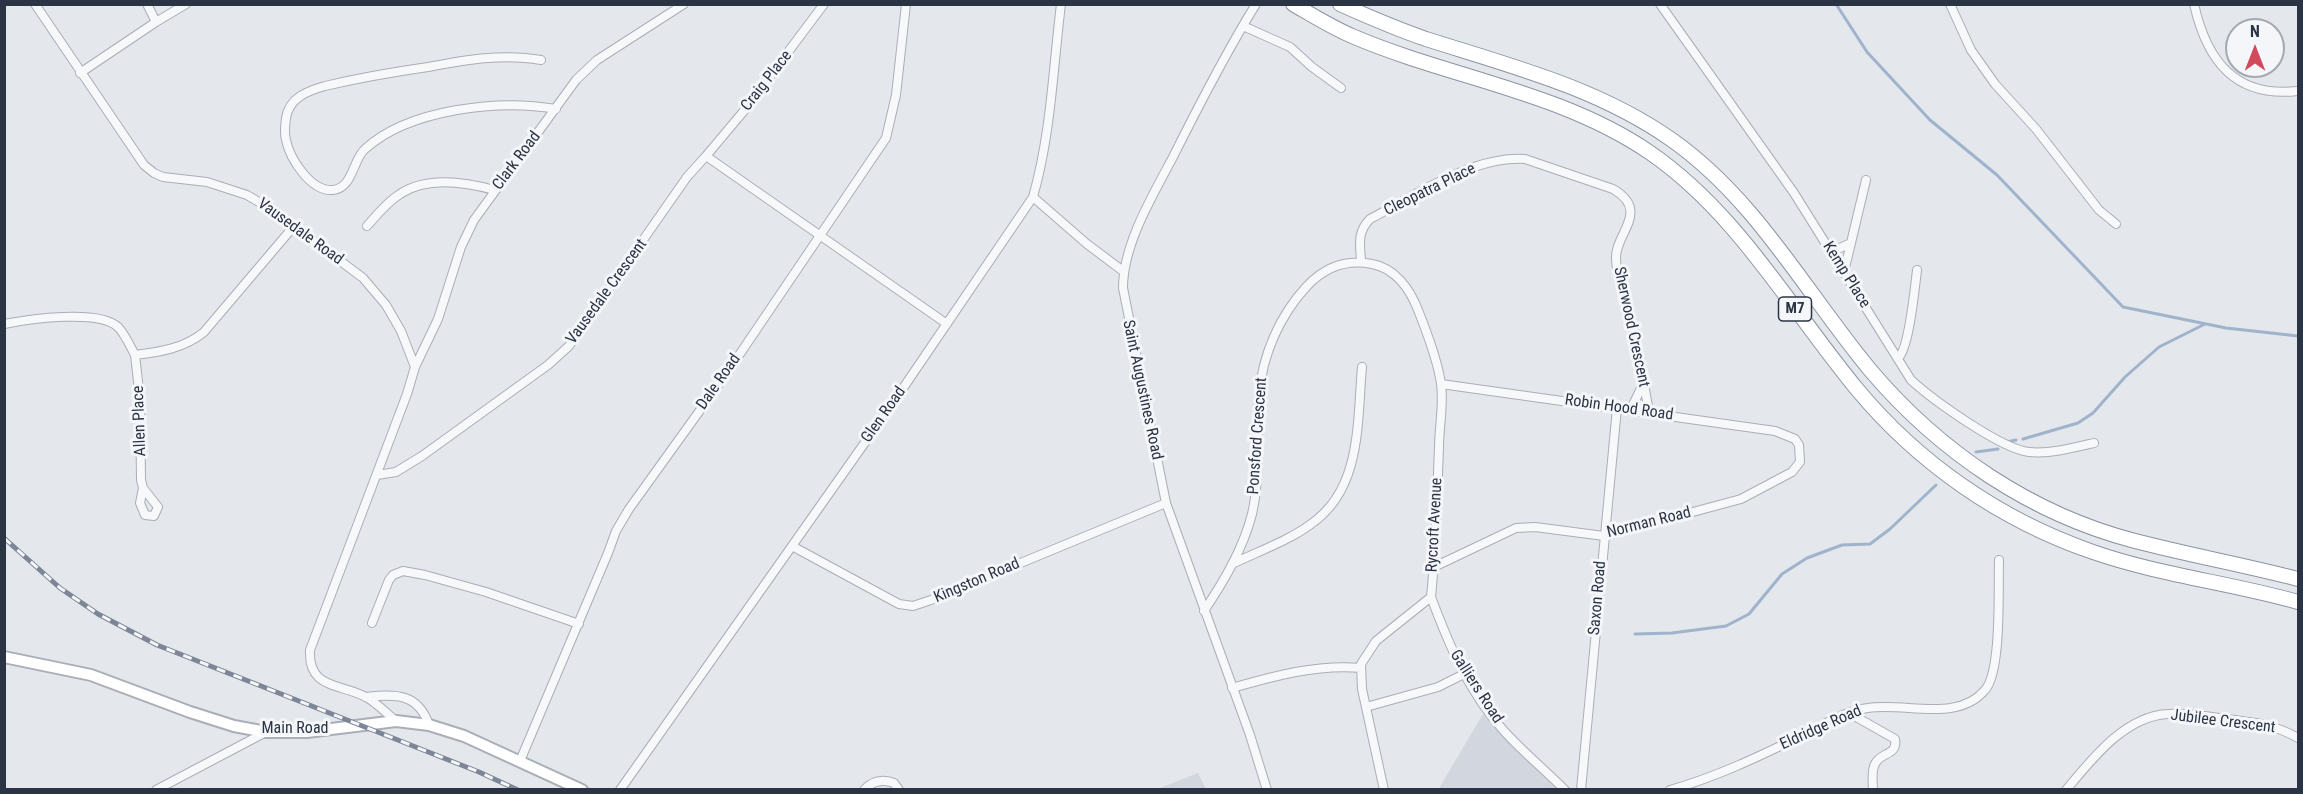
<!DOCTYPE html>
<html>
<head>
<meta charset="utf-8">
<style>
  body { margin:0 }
  #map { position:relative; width:2303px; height:794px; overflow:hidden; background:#e4e7ec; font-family:"Roboto Condensed",sans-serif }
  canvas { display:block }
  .frame { position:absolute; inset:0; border:6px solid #2b3445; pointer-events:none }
  .north { position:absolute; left:2225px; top:18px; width:60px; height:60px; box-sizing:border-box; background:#f4f6f9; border:2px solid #a4a8b1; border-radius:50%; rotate:0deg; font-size:16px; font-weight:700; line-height:24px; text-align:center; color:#2b3445 }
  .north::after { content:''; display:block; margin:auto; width:21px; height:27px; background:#d1495b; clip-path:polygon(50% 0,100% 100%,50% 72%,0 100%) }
</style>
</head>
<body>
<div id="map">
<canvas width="2303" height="794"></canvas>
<div class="frame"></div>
<div class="north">N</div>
</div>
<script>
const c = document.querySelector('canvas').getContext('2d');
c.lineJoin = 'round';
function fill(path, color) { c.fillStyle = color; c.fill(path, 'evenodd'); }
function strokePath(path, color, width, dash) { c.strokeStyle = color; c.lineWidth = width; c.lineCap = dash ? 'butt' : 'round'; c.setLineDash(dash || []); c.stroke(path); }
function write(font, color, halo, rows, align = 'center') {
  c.font = font + ' "Roboto Condensed",sans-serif'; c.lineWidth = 6; c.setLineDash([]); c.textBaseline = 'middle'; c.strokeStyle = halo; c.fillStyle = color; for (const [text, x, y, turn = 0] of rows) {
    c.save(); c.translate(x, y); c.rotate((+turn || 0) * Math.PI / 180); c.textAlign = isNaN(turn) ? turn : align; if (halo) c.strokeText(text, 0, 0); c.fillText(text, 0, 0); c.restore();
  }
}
fill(new Path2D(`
  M1483,714L1557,789L1438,790Z
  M1198,773L1206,789H1158Z`), '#d2d6de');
strokePath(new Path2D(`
  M1836,4L1867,52L1930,120L1997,175L2123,307L2226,328L2298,336
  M2023,439L2078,423L2093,413L2125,377L2159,347L2205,324
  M2007,442L2016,440
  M1976,452L1998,449
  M1635,634L1672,633L1726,626L1749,614L1782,574L1807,558L1842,545L1870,544L1890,529L1936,485`), '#9fb4cc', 3);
const minor = new Path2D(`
  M35,4L144,165L154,173L163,177L207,182L247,195L274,211L363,278L386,305L401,331L415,367L407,394L310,650C308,689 339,683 366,697C377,703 386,713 396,721
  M147,4L156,22
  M1256,4C1225,54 1199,105 1173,157C1153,195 1123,244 1123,288L1166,503L1250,735L1267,790
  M1660,4L1794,193L1911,380C1933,400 2001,449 2029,452C2050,454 2073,448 2094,443
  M1950,4L1971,50L1995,84L2036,129L2099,210L2116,224
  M2194,4C2207,62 2236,98 2298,91
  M1243,26L1290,47L1312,67L1341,88
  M541,60C503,53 465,60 428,67C393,72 359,78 325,86C307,91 289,98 286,118C285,126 284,133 286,140C290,159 311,192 333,190C353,188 353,159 365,149C409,109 499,99 556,109
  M80,73L156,22L186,4
  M706,156L743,112L824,4
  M1033,197L1087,244L1123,271
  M367,226C377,215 387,202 400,194C427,176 465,182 494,190
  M1831,252L1851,243
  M1361,261C1360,244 1357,232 1370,219C1416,195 1472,156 1525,159L1613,189C1651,211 1615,234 1616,258C1616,275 1625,295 1629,312C1637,345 1643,378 1649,412
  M1844,272L1866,180
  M4,324C30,319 99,309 118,327C125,334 130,346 135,355C160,352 185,348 204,332L294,226
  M135,355L140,399L141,480L143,488L158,507L154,516L145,515L140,503L143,488
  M1898,358C1909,350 1915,286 1917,270
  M415,367L438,319L461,247L474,220L576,80L597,60L684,4
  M1631,409L1643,384
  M377,475L396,472L422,456L548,365L569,346L687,177L706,156L947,324
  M792,546L899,604L913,606L931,600L1166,503
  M1232,564C1257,552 1290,540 1311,524C1362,489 1357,422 1362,367
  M1434,567L1516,528L1535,527L1604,536L1741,499L1792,472L1800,462L1799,445L1795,439L1775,431L1441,384
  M1431,597C1449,645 1469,693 1504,731C1523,752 1545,770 1565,790
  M1204,611C1224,581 1243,549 1252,514C1261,475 1256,435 1259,396C1262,355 1280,315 1307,286C1325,267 1347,259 1372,264C1395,268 1410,289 1418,310C1426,330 1438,362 1441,384C1444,404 1439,427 1439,447C1437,497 1436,548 1431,597L1376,641L1361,664L1362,689L1384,790
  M372,623L389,580L393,575L403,571L425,575L486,592L579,624
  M1232,688C1274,676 1317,664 1361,668
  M366,697C396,694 418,693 429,725
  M1366,707L1438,687L1464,674
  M1849,713L1895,739C1898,756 1880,752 1875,764C1871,771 1873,782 1873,790
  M520,761L608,553L616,531L629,509L729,370L886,138L896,95L906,4
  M156,790L266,732
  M620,790L897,397L1033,197C1051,134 1053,69 1061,4
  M864,790C873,780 883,779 894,783L899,790
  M1581,790L1617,408
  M1670,790C1716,777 1758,757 1801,736C1822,726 1844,711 1868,708C1906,702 1957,723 1985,690C2002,671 1998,587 1999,560
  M2066,790C2092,759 2124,717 2167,714C2187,712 2208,717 2227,719C2253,722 2276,725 2298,738`);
const secondary = new Path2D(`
  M4,657L91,675L190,712L234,726L266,732H307L396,721L429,725L464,736L582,790`);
const motorway = new Path2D(`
  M1293,4C1312,15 1331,27 1352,36C1450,78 1559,91 1649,152C1737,212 1790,308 1856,388C1918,463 2000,520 2093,552C2159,575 2231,583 2298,602
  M1340,4C1369,17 1397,29 1426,39C1511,66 1598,88 1672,140C1757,200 1806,293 1871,371C1940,452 2031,514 2135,541C2189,555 2244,565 2298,579`);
strokePath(minor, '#a9aeb7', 10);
strokePath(secondary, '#a9aeb7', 14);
strokePath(motorway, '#8b94a3', 16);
strokePath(minor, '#f7f8fa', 8);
strokePath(secondary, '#fff', 10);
strokePath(motorway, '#fff', 14);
const rail = new Path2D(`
  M4,538L60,588L98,614L157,645L479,772L518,790`);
strokePath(rail, '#7d8696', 5);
strokePath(rail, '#f4f6f9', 3, [9]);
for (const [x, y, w] of [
  [1795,309,33]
]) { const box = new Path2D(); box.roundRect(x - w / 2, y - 12, w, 24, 4.5); c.fillStyle = '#f4f6f9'; c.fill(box); strokePath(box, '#2b3445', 1.5); }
write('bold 15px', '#2b3445', null, [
  ["M7",1795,309]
]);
write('16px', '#2b3445', '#f4f6f9', [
  ["Craig Place",767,81,-52],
  ["Clark Road",517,161,-53],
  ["Cleopatra Place",1430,190,-26],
  ["Vausedale Road",300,232,36],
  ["Kemp Place",1846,275,58],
  ["Vausedale Crescent",607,292,-54],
  ["Sherwood Crescent",1631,327,78],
  ["Dale Road",719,382,-55],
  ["Saint Augustines Road",1142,390,78],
  ["Robin Hood Road",1619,408,8],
  ["Glen Road",884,415,-55],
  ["Allen Place",140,421,-92],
  ["Ponsford Crescent",1258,436,-86],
  ["Norman Road",1649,523,-14],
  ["Rycroft Avenue",1435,525,-87],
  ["Kingston Road",977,581,-23],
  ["Saxon Road",1598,598,-85],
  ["Galliers Road",1476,687,57],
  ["Jubilee Crescent",2223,722,7],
  ["Eldridge Road",1821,728,-24],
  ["Main Road",295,729]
]);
</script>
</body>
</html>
